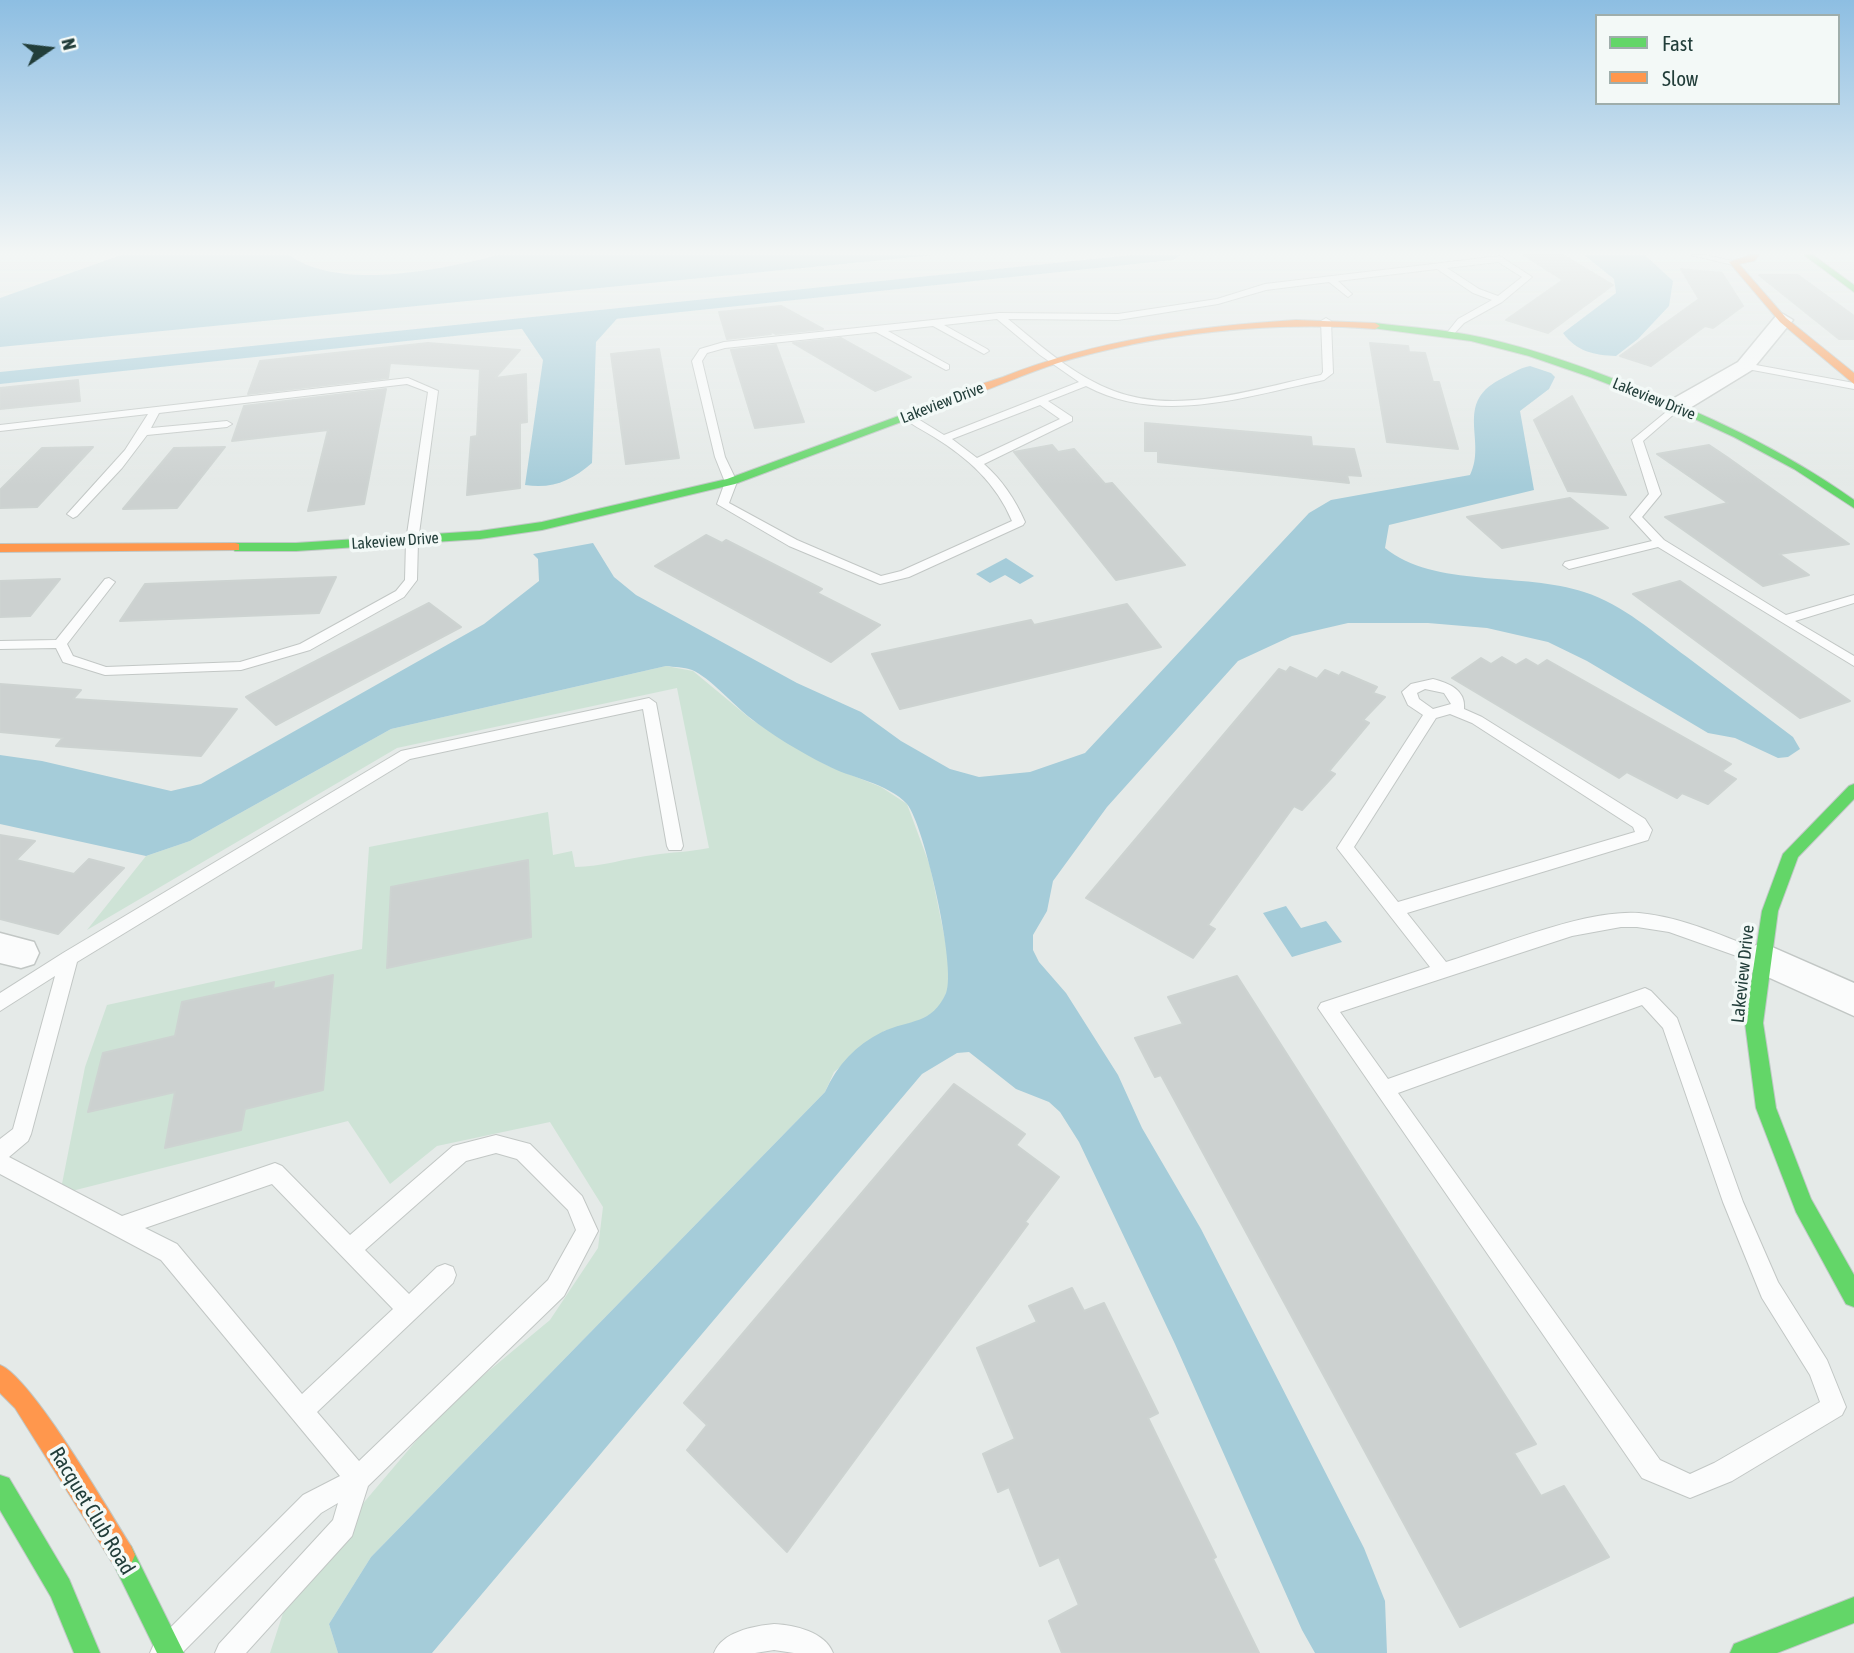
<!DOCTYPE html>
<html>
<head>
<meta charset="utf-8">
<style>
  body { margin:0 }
  #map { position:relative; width:1854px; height:1653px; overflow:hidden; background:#e5eae8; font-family:"Asap Condensed",sans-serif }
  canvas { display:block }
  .legend { position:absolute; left:1595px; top:14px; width:245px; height:91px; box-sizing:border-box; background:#f3f9f7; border:2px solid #9faeab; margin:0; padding:9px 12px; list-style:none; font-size:21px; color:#223e3a }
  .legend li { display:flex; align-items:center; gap:14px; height:35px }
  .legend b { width:35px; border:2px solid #9faeab }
  .north { position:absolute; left:14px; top:14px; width:70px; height:70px; -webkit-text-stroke:5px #f3f9f7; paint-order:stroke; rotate:76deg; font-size:19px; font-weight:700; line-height:28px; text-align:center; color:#223e3a }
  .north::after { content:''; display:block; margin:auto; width:24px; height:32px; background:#223e3a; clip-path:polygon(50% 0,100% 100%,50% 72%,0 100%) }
</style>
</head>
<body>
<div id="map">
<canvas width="1854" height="1653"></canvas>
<ul class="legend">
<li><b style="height:9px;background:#63d668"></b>Fast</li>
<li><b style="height:9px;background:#ff974d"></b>Slow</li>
</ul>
<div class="north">N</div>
</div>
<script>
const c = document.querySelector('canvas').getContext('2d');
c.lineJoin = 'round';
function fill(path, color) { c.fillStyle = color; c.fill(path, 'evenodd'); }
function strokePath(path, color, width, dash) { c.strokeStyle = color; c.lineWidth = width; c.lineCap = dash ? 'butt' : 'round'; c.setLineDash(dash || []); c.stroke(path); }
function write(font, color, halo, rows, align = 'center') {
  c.font = font + ' "Asap Condensed",sans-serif'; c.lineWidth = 7; c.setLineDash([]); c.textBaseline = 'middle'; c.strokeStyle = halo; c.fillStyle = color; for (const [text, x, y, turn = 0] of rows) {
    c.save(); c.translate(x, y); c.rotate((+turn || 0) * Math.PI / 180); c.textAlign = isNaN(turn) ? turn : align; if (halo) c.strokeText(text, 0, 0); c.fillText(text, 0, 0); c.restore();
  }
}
fill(new Path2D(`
  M666,666L693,671L752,720L826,765L881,787L907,804L930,866L950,964L948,989L938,1010L918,1021L884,1031L834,1072L825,1092L371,1557L329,1624L338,1653H270L288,1598L343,1527L444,1408L550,1320L598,1248L603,1207L550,1122L437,1146L390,1184L348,1121L60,1194L85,1067L107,1005L362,949L369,847L548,812L553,855L572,851L575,867C602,867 626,858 653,855C672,852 690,852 709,848L677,688L397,748L87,930L146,856L190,841L391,729Z`), '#cee3d6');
fill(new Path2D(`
  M121,255H289C341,292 441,269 499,255H935L0,347V298Z
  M1584,255H1645L1673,281L1669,306L1638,339L1616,356C1594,355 1577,352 1563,333L1616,293L1614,279Z
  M623,312L596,342L592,463C571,481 553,489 525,485L543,360L518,323Z
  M1530,366L1551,373L1555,377L1549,389L1520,411L1534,490L1389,525L1385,548C1433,588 1525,572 1584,592C1624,605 1654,633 1687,657C1722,684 1758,710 1793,737L1800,749L1788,757L1778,758L1735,738L1708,733L1587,661L1548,642L1487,628L1428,623H1348L1292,636L1238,661L1107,807L1053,881L1047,911L1033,935V950L1039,962L1066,993L1118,1075L1142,1128L1201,1229L1364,1548L1385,1601L1387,1653H1315L1302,1630L1175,1344L1079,1142L1060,1112L1049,1102L1016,1089L969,1052L957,1053L922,1074L432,1653H338L329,1624L371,1557L825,1092C837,1065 856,1045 882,1032C910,1019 932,1025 946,993C957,969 924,824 907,804C888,783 850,778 826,765C800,752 772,735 749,717C734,705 709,677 692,670C684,667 674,667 666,666L391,729L190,841L146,856L0,824V755L42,761L171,791L201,784L484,624L539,581L538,559L533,554L593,543L614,577L636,595L797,683L861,712L901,741L950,769L979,777L1030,772L1085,753L1309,513L1331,500L1470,475C1487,441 1454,404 1499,380C1509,375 1519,368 1530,366Z
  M1006,558L1034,576L1020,584L1005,575L990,583L976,574Z
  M1286,906L1301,928L1326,921L1342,942L1292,957L1263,913Z`), '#a5ccd9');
fill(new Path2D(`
  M1132,255H1181L1173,260L0,384V372Z`), '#a5ccd9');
const building = new Path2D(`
  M1523,255H1563L1613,285L1548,333L1506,320L1563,280Z
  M1681,269L1722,273L1743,306L1713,328L1705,326L1651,366L1620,356L1699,299Z
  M1759,275H1798L1854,316V339H1839Z
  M781,306L823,329L776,334L770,331L771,334L727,339L719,312Z
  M841,338L911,377L875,391L793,343Z
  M428,343L520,350L495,378L526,374L527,422L520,423V488L467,495L471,437L477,436L480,369L390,363L388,378L248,394L260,361Z
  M1370,343L1408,346L1409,352L1425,353L1433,382H1439L1458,449L1387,442Z
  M776,345L804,422L755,428L731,350Z
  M659,349L679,458L626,464L611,354Z
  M78,380L80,401L0,409V388Z
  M386,389L364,504L308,511L328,430L232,441L244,406Z
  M1572,396L1612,469L1626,495L1568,491L1534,420Z
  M1145,423L1311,437L1312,446L1354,449L1361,476L1347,475L1349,483L1158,462V451H1145Z
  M1052,445L1058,452L1074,449L1105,484L1112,483L1185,565L1116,580L1014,452Z
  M1709,445L1727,457L1849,544L1779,554L1809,575L1763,586L1665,517L1728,503L1657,454Z
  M93,447L37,507L0,508V490L42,448Z
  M225,447L177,508L123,509L174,448Z
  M1570,498L1608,528L1502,548L1467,517Z
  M706,535L722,543L726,540L822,589L817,593L880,625L831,662L655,566Z
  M336,577L319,613L120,621L145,584Z
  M60,579L30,616L0,617V581Z
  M1680,581L1850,701L1800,718L1633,594Z
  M429,603L461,627L276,725L246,697Z
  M1127,604L1161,647L900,709L872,654L1031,620L1034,625Z
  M1502,657L1516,665L1526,659L1538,666L1547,660L1731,764L1722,771L1736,779L1708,804L1682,793L1677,798L1627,772L1619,778L1452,678L1481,658L1491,664Z
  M1290,667L1317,679L1325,670L1339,676L1342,672L1377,687L1373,693L1385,697L1363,720L1369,723L1329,771L1335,774L1302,810L1294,806L1208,925L1215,929L1193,958L1086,898L1279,669L1286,672Z
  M0,684L81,690L73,699L237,709L201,756L56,746L63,738L0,732Z
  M0,835L35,841L16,860L74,874L89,859L124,868L58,934L0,919Z
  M528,860L531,937L387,968L391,887Z
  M333,975L323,1090L245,1109L241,1130L165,1148L175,1092L88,1112L103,1053L175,1036L182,1002L274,982L273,989Z
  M1237,976L1536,1444L1514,1453L1541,1496L1564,1486L1609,1557L1460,1627L1161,1075L1155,1077L1135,1038L1183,1024L1168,997Z
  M954,1084L1025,1134L1016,1145L1059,1177L1025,1222L1028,1224L787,1552L687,1450L707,1425L684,1403Z
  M1072,1288L1084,1311L1104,1303L1158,1413L1148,1418L1216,1557L1213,1559L1259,1653H1062L1049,1621L1079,1605L1059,1557L1040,1566L1009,1487L998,1492L983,1454L1015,1439L977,1348L1037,1322L1029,1306Z`);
fill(building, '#ccd1d0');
strokePath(building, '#cdd3d1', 2);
const lane = new Path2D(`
  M1691,255H1706L1737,262L1733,265Z
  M1500,256L1532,277L1502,302L1464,323L1451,337L1446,334L1458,319L1492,300L1473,293L1437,269L1338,281L1352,294L1348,297L1329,282L1266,290L1218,304L1118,320L1008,319C1041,346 1074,376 1114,391C1179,416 1256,388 1321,375L1323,372L1321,321L1326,318L1331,321L1333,373L1324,380C1247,396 1161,426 1086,386L1048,401L1072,417V421L984,464C1002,480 1015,499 1025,522L1023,525L909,577L880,584L789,546L717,504L725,482L715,457L692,361L700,349L724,342L999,313L1118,314L1217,299L1265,284ZM1498,262L1522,277L1498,296L1479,289L1447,268ZM997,319L1040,355L1079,382L944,435L910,414L901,416C910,424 923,430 934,437C968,458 996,483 1012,521L901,571L881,576L797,540L729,503L737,482L725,457L702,361L707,353L725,348L876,332L946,370L949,369V365L888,331L933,326L984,354L989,351L987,349L944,325ZM1040,405L1060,419L977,458L952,439Z
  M1745,363L1854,383V389L1742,368V364Z
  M408,378L438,391L418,541L417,580L404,597L310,650L241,670L105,675L63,662L56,648L0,649V641L56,640L105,579L109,578L115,582L67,644L73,656L106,667L240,662L300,644L396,591L405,580L406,541L428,392L407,384L159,413L151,428L227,421L232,424L227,427L147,435L122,468L77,516L73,518L67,514L69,512L125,450L148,414L0,431V425Z
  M1677,403L1682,406L1681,408L1643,441L1661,494L1642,517L1664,540L1786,615L1854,595V603L1795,621L1854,656V666L1658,547L1569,569L1563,565L1565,562L1652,541L1630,517L1649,494L1632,440Z
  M1433,679C1449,683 1466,690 1464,709L1482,717L1645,819L1652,830L1648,840L1407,913L1446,962C1498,946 1586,909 1639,913C1684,917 1726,938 1768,953L1771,958L1768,963L1762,965L1669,932L1637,927H1621L1572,936L1340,1012L1388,1079L1645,988L1651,991L1677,1018L1743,1202L1778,1282L1827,1360L1846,1407L1842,1415L1732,1481L1690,1498L1642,1478L1318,1008L1321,1003L1430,967L1337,848L1423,715L1408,705L1402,692L1411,684ZM1425,689L1444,693L1451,704L1433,709L1419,699L1417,693ZM1450,714L1472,723L1633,827L1635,832L1398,902L1354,847L1436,718ZM1642,1005L1663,1028L1723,1202L1762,1298L1810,1375L1820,1402L1714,1463L1690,1474L1660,1460L1398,1093Z
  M649,698L656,703L683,846L681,850H669L667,846L643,709L410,759L77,962L31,1134L28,1141L9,1157L122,1216L275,1163L282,1166L350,1235L453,1146L496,1135L530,1144L582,1196L598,1231L564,1296L368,1486L352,1536L246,1653H215L219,1644L333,1520L338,1503L321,1513L182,1653H150L154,1644L303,1495L340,1476L161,1260L0,1174V1139L13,1129L55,976L0,1011V993L63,953L401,751ZM496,1153L517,1159L568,1210L576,1230L548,1280L359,1461L317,1412L453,1283L456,1275L453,1267L445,1264L437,1267L409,1294L365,1250L466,1161ZM272,1184L393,1309L302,1394L177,1244L145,1228Z
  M774,1624C795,1625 825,1632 833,1653H794L774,1650L755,1653H714C722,1632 753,1626 774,1624Z`);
const street = new Path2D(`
  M1783,314L1793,320L1752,370L1685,411H1669L1666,406L1669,401L1738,362L1776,316Z
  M0,933L34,942L39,953L34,964L21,968L0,963Z
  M1763,943L1854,983V1016L1750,969L1745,958L1750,947Z`);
const fast = new Path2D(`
  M1804,255H1813L1854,285V292Z
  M1375,323C1407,327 1439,329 1470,335C1522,345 1573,363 1622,382C1704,413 1782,449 1854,500V508L1794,469L1734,437L1673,409L1590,377L1529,356L1471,341L1372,328L1370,326Z
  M964,392L969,395L968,397L735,484L542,530L480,539L296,551H235L229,547L235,543H296L480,531L542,522L727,479Z
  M1854,784V799L1798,857L1778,911L1763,1023L1776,1108L1811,1199L1854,1275V1307L1846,1304L1796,1212L1756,1108L1745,1023L1762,911L1783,854L1849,786Z
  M0,1475L9,1478L69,1579L100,1653H74L51,1597L0,1510Z
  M122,1542L131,1546L184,1653H157L109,1555L113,1546Z
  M1854,1597V1623L1777,1653H1730L1734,1644Z`);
const slow = new Path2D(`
  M1751,255H1759L1754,261L1739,264L1786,318L1854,373V384L1780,322L1729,262Z
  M1296,320L1375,323L1380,326L1375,329C1269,321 1159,333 1058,363C1027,373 998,386 968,397L959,395C970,386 989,382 1003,377C1095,340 1198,326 1296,320Z
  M235,543L239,544V550L0,552V544Z
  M0,1365C32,1378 108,1510 131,1546L135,1555L131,1564L122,1568L113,1564L15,1408L0,1393Z`);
strokePath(lane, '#c2c7c5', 2);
strokePath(street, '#c2c7c5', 3);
strokePath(fast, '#c0c8c6', 2);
strokePath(slow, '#c0c8c6', 2);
fill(lane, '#fbfcfc');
fill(street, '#fbfcfc');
fill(fast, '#63d668');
fill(slow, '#ff974d');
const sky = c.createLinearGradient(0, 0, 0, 486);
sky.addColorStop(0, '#8dbee2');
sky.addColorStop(0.52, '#f3f6f5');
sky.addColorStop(1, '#f3f6f500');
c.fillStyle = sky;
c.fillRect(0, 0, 1854, 486);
write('16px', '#223e3a', '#f3f9f7', [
  ["Lakeview Drive",1654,399,22],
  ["Lakeview Drive",942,403,-21],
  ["Lakeview Drive",395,541,-4]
]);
write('18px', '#223e3a', '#f3f9f7', [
  ["Lakeview Drive",1743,974,-84]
]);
write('21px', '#223e3a', '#f3f9f7', [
  ["Racquet Club Road",92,1511,59]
]);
</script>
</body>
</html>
